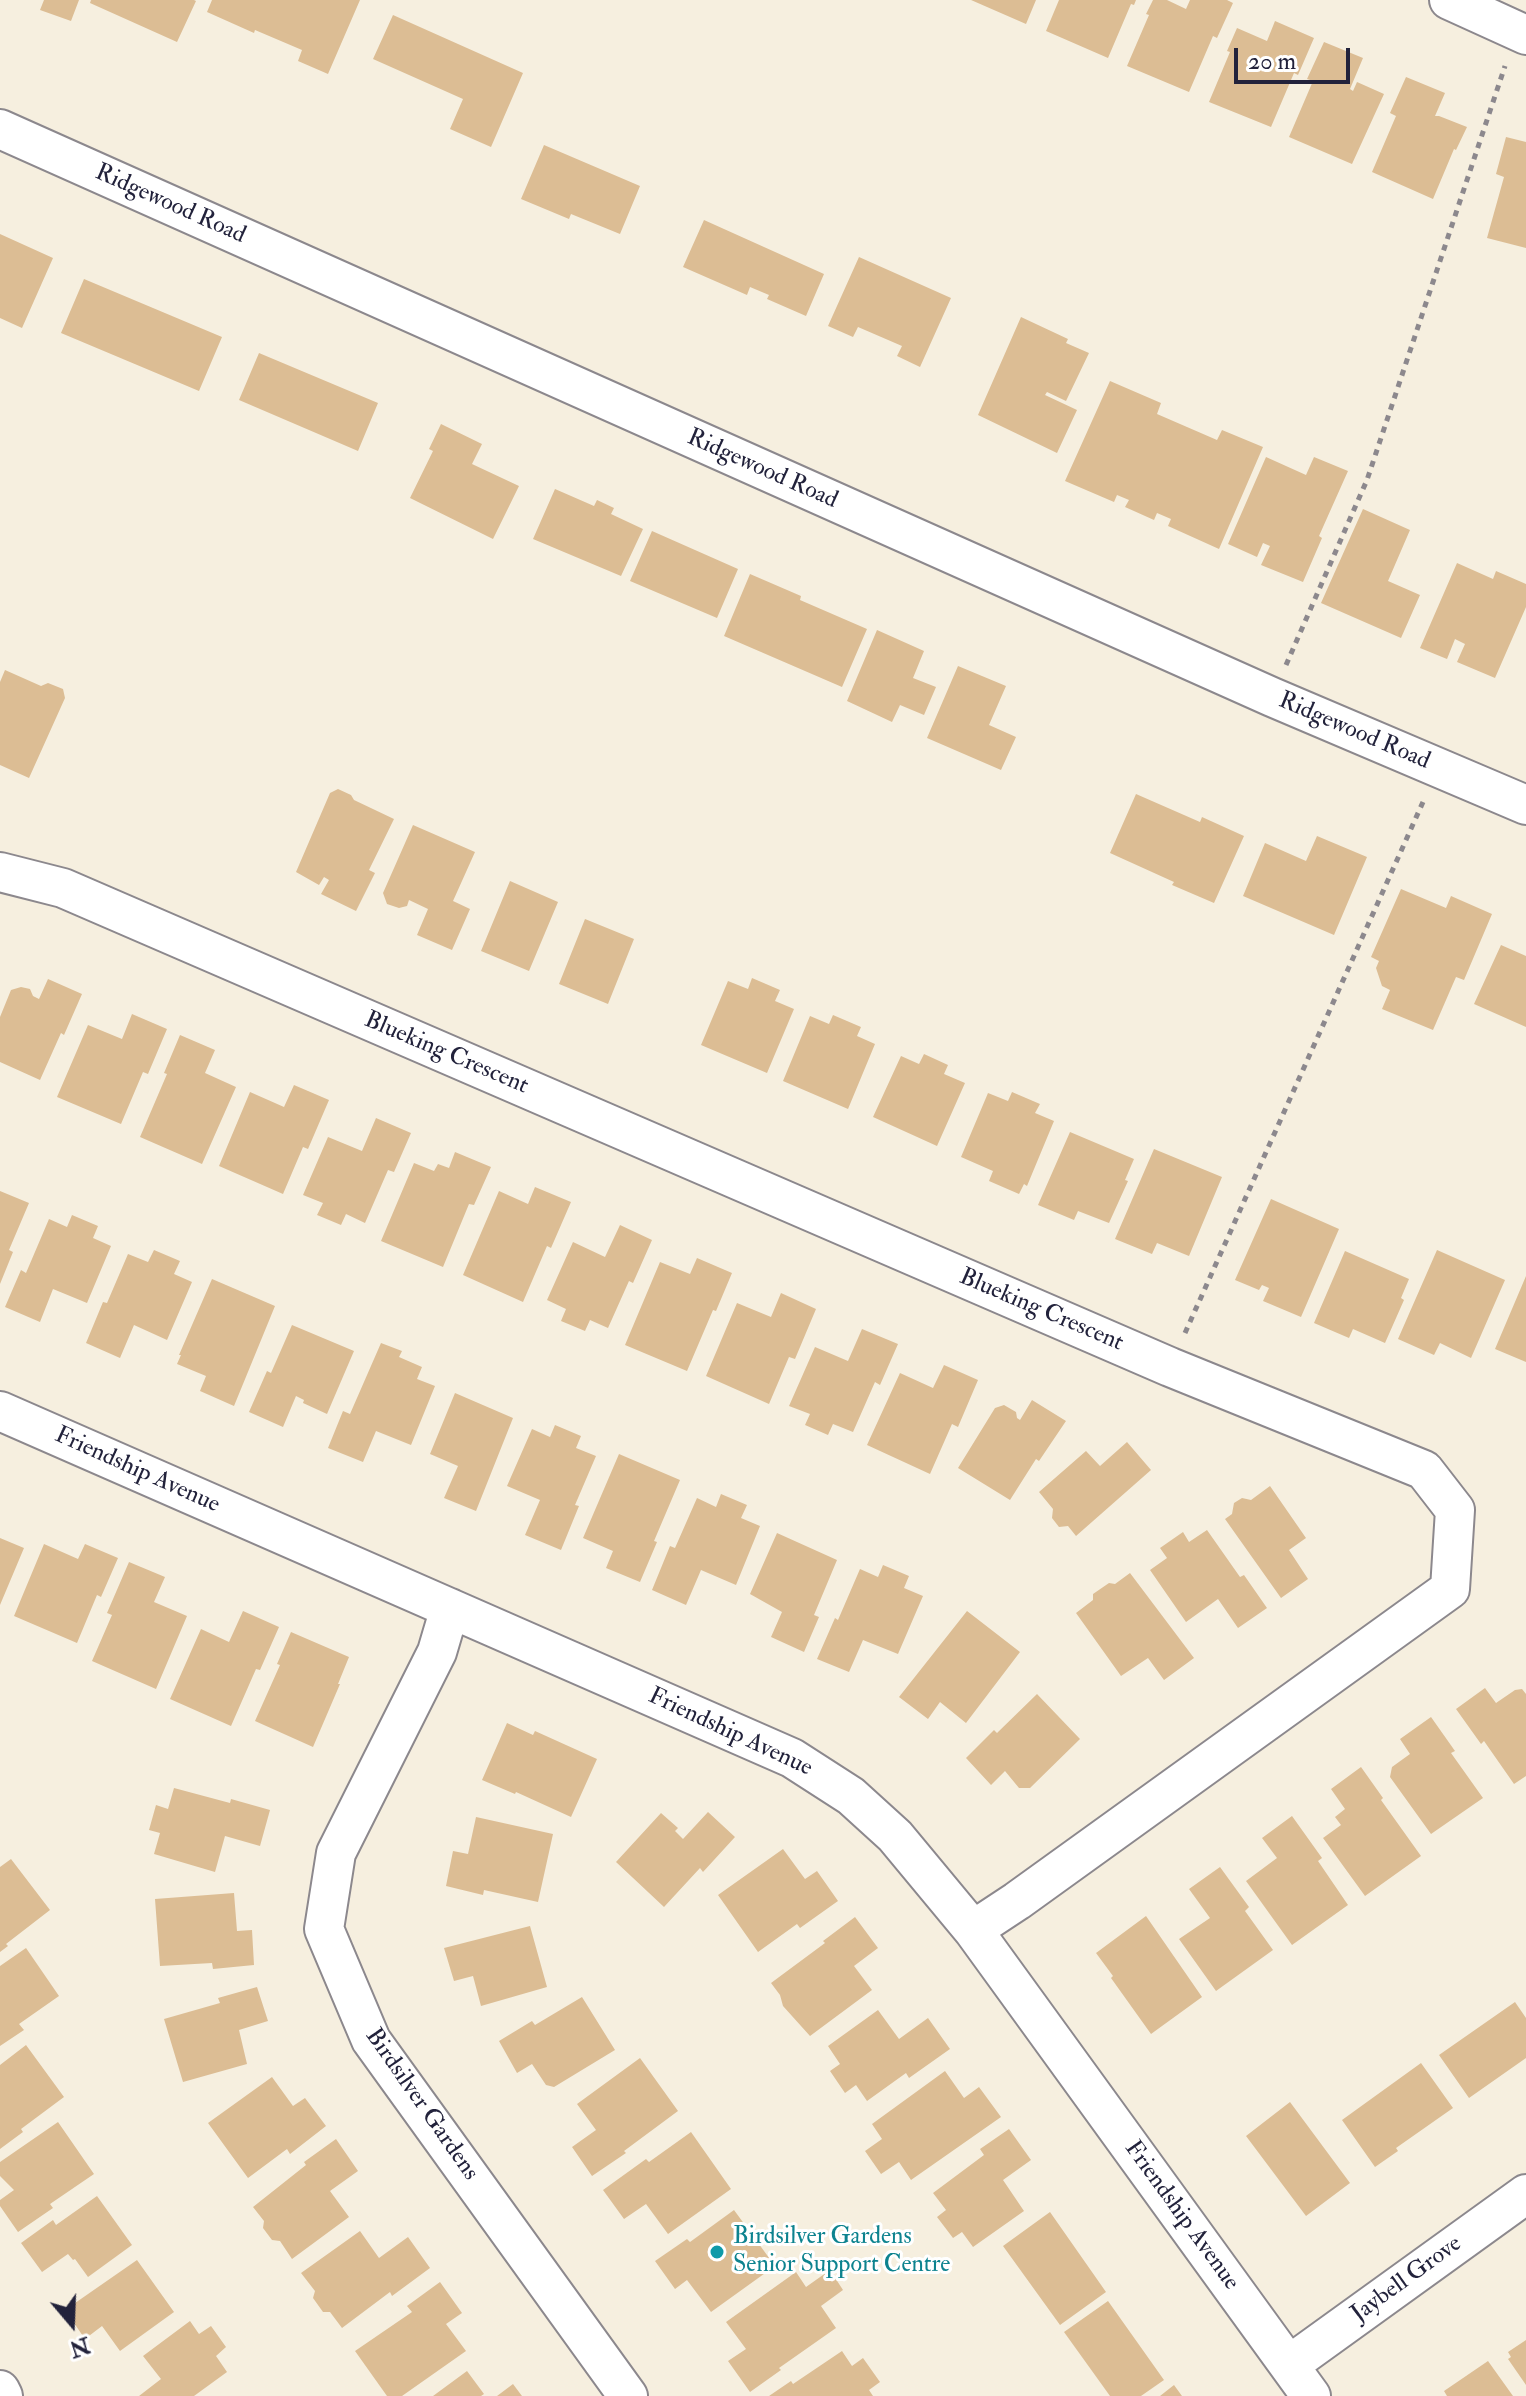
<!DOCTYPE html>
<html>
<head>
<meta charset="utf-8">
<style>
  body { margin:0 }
  #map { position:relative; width:1526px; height:2396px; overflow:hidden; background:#f6efdf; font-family:"IM FELL Double Pica",serif }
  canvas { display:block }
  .north { position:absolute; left:32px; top:2284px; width:80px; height:80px; -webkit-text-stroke:6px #fff; paint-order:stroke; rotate:161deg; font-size:22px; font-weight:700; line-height:32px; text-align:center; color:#22223b }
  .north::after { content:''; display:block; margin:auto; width:28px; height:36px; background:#22223b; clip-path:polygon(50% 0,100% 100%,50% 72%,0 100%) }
  .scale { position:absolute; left:1234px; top:48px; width:116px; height:36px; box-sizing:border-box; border:4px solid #22223b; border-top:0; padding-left:10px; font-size:24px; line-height:28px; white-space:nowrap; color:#22223b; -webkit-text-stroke:6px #fff; paint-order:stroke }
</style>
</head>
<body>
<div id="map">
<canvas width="1526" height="2396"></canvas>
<div class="north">N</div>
<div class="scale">20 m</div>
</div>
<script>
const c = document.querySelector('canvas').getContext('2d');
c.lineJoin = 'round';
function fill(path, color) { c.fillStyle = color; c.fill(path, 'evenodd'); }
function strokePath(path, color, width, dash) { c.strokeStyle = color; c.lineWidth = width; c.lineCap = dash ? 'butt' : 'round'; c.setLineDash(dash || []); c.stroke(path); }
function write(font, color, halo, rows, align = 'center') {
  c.font = font + ' "IM FELL Double Pica",serif'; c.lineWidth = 6; c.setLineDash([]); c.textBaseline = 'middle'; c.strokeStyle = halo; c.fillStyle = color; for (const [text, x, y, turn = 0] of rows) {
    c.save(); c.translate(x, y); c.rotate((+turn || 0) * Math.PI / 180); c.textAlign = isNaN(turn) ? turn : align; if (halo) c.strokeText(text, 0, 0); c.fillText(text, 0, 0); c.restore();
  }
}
fill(new Path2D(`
  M44,0H79L71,21L40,10Z
  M91,0H194L196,1L177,42L90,3Z
  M212,0H360L328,74L298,61L302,50L255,30L254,33L207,12Z
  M971,0H1036L1026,24Z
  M1059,0H1136L1134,5L1131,4L1108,58L1046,31Z
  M1153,0H1167L1186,9L1190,0H1227L1233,3L1217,38L1213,36L1189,92L1127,66L1149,15L1146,14Z
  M393,15L523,73L491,147L450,129L463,99L373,59Z
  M1275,21L1314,38L1298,75L1294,73L1271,127L1209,102L1230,52L1227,51L1237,28L1267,41Z
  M1324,42L1363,58L1350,89L1353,91L1357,82L1384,94L1352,164L1289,137L1313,81L1307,79Z
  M1406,77L1445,93L1435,116H1439L1467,127L1456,150L1454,149L1433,199L1372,172L1396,116L1390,113Z
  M1506,137L1526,142V248L1487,238L1504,177L1496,174Z
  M544,145L640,186L620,234L571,214L569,219L521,199Z
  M704,220L824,274L806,316L767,299L769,295L750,287L747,295L683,267Z
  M0,234L53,258L22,328L0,318Z
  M859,257L951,298L920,367L897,356L902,346L858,327L853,337L828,326Z
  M84,279L222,337L199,391L61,333Z
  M1021,317L1068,339L1066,343L1089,353L1066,401L1047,392L1045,395L1077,410L1057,453L978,415Z
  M259,353L378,403L358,451L239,400Z
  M1110,381L1161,403L1157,414L1217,440L1222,430L1263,447L1219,549L1168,526L1171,519L1157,513L1154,520L1125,507L1129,500L1117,495L1114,502L1065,481Z
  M441,424L482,444L472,464L519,486L493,539L410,498L433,451L429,449Z
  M1266,457L1306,475L1314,457L1348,471L1319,536L1322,538L1303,582L1261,565L1270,546L1263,543L1257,557L1228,544Z
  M555,489L594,506L597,500L614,508L611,514L643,529L621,576L533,539Z
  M1363,509L1410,530L1388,581L1420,595L1401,638L1321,603Z
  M652,531L738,569L717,618L630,581Z
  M1457,563L1493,579L1496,571L1526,584V607L1495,678L1457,662L1465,644L1455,639L1447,659L1420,648Z
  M750,574L801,596L800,600L867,629L842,687L724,636Z
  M877,630L924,651L913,678L936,687L924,715L900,705L892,722L847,701Z
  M958,666L1006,686L989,725L1016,737L1001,770L927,738Z
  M5,670L41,686L48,683L63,689L65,698L29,778L0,765V682Z
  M338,789L351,795L354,800L394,819L369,870L375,873L356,911L321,894L329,880L324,877L319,885L296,872L330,793Z
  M1136,794L1200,822L1202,817L1244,836L1214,903L1172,885L1174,882L1110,853Z
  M413,825L475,852L453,901L470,909L452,950L417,935L428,909L409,900L407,906L399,908L387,904L383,893Z
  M1317,836L1367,857L1334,935L1243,896L1265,843L1306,861Z
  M510,881L558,902L529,971L481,951Z
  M1401,889L1446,908L1451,896L1492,914L1464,980L1456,977L1433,1030L1382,1009L1390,990L1382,986L1376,968L1379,961L1371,957Z
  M585,919L634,939L608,1004L559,984Z
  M1501,945L1526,956V1027L1474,1004Z
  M752,978L780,990L775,1001L794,1009L767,1073L701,1045L728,981L748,989Z
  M48,979L82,994L64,1035L61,1033L40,1080L0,1062V1017L11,990L21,987L30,989L33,996L39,999Z
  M132,1014L167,1029L148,1074L143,1072L121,1124L57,1097L88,1025L122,1039Z
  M833,1015L861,1027L857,1036L875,1044L848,1109L783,1081L810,1016L829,1024Z
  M180,1035L215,1050L205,1073L236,1087L202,1164L140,1137L167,1074L164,1073Z
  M924,1054L948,1065L944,1074L965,1083L937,1146L873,1117L901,1056L919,1064Z
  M294,1085L329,1100L308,1149L303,1147L283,1194L219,1166L250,1092L284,1107Z
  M1012,1092L1040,1104L1035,1113L1054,1121L1027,1186L1024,1184L1019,1194L989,1181L993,1171L961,1157L988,1093L1008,1101Z
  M376,1118L411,1133L394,1172L388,1170L365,1223L346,1214L341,1225L317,1215L323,1203L303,1195L328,1137L362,1151Z
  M1070,1132L1134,1159L1125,1180L1128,1181L1109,1223L1078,1211L1074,1220L1038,1205Z
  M1154,1149L1222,1177L1189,1256L1157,1243L1152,1254L1115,1239Z
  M455,1152L491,1167L474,1205L469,1204L443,1267L381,1241L414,1163L434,1171L438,1164L449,1168Z
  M535,1187L571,1202L551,1248L547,1246L523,1302L463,1275L499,1191L528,1204Z
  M0,1191L29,1203L9,1250L13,1252L0,1284Z
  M1271,1199L1339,1229L1301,1317L1263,1301L1269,1288L1262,1285L1259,1290L1235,1280Z
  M72,1215L98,1226L93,1238L111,1246L87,1303L53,1289L40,1322L5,1307L21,1270L26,1273L49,1219L67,1227Z
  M620,1225L652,1240L633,1283L629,1281L608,1328L590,1320L585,1331L561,1321L566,1309L547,1300L573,1242L605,1257Z
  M154,1250L180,1261L174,1274L192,1282L167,1340L134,1325L120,1358L86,1343L103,1302L107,1303L128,1254L148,1262Z
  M1437,1250L1505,1280L1471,1358L1440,1343L1434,1355L1398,1339Z
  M1345,1251L1409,1279L1401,1298L1404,1300L1385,1343L1353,1329L1349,1338L1314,1323Z
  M697,1258L732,1273L716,1311L713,1310L687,1371L625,1345L660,1262L690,1274Z
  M1526,1276V1362L1495,1349Z
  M212,1279L275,1306L234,1406L200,1391L206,1376L177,1364L181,1355H179Z
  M781,1293L816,1309L795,1359L789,1357L769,1404L706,1376L737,1303L771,1317Z
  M292,1325L354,1351L327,1414L303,1403L304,1400L296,1396L283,1427L249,1412L267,1371L271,1373Z
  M862,1329L898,1344L880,1385L875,1382L853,1432L833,1424L828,1435L805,1425L810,1414L789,1406L815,1347L848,1361Z
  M381,1343L402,1351L399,1357L422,1367L417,1379L435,1386L411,1445L376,1431L363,1462L328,1448L343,1411L350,1414Z
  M944,1365L978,1380L958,1427L952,1424L930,1474L867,1445L900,1373L933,1388Z
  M455,1393L513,1418L476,1511L444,1498L458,1466L430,1454Z
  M1032,1400L1066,1421L1039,1461L1036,1459L1010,1500L958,1468L995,1408L1004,1405L1016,1412L1017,1418L1020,1420Z
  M555,1425L581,1436L576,1448L596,1456L575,1505L579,1506L561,1550L525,1535L540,1500L507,1486L532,1429L550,1437Z
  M1127,1442L1151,1470L1076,1536L1068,1526L1059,1527L1052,1518L1053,1509L1039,1492L1086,1451L1100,1466Z
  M619,1454L680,1480L654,1541L657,1542L640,1582L606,1568L613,1551L583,1538Z
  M1270,1486L1306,1538L1289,1550L1308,1579L1281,1598L1225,1519L1232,1514L1234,1503L1242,1498L1251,1500Z
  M721,1494L747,1505L741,1518L760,1526L736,1585L701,1570L686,1605L652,1590L670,1546L675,1548L697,1498L716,1507Z
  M1207,1530L1240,1577L1244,1575L1267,1608L1238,1628L1218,1599L1186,1622L1150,1570L1167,1558L1160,1548L1183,1532L1189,1542Z
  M777,1533L837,1560L814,1615L819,1617L804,1652L771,1637L782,1612L750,1594Z
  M0,1538L24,1548L0,1605Z
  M44,1544L78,1559L85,1544L118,1558L101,1597L97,1595L77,1643L14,1616Z
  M129,1562L165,1577L154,1602L187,1616L156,1689L92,1661L112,1615L107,1613Z
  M883,1565L909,1576L904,1588L923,1596L898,1654L863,1640L849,1672L817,1659L835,1618L838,1620L860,1569L878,1577Z
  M1130,1573L1194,1658L1164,1680L1148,1658L1121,1676L1076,1613L1093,1600V1594L1109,1583L1115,1584Z
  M243,1611L279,1627L260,1670L256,1669L231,1726L170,1699L201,1629L229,1642Z
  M967,1611L1020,1652L966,1723L940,1702L928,1719L899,1697Z
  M291,1632L349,1657L338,1684H340L313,1747L255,1721L280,1665L277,1664Z
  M1485,1688L1496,1703L1515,1690L1522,1689L1526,1694V1776L1514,1784L1484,1741L1481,1744L1456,1709Z
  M1037,1694L1080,1739L1030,1788H1019L1005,1771L991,1785L966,1758L994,1730L997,1733Z
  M1431,1717L1455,1751L1451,1753L1483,1798L1431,1834L1390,1777L1392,1767L1410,1754L1400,1739Z
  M507,1723L533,1735L535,1731L597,1759L571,1817L516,1792L515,1794L482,1780Z
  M1361,1767L1383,1798L1381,1800L1421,1856L1365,1896L1323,1838L1341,1825L1335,1817L1345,1809L1331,1789Z
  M174,1788L230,1803L231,1799L270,1810L260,1846L225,1836L215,1872L154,1854L160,1833L149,1830L156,1805L168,1809Z
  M708,1812L735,1837L703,1872L700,1868L664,1907L616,1862L661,1813L678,1828L675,1831L683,1839Z
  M1292,1816L1322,1858L1318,1861L1348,1905L1292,1945L1246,1881L1277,1858L1262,1838Z
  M476,1817L553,1834L538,1902L484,1890L483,1895L446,1886L453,1851L468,1854Z
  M783,1849L805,1879L817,1871L838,1901L800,1928L797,1924L758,1952L718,1895Z
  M11,1859L50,1910L6,1944L8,1946L0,1952V1867Z
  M1220,1867L1249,1907L1245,1911L1273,1950L1216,1991L1179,1939L1210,1918L1189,1889Z
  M234,1893L237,1931L252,1930L254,1965L213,1969L212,1963L160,1966L155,1899Z
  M1146,1916L1202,1997L1151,2034L1111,1978L1113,1976L1096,1953Z
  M855,1917L878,1948L854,1966L872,1990L810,2036L783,2006L780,1995L771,1983L825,1943L823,1941Z
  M530,1926L547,1987L481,2006L473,1976L454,1981L444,1948Z
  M26,1948L59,1996L19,2024L24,2030L0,2046V1966Z
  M257,1987L268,2021L239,2030L247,2064L183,2082L164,2019L220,2003L218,1998Z
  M582,1997L615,2050L554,2087L546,2085L532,2064L517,2073L499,2041L532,2021L535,2025Z
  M1515,2002L1526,2018V2058L1469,2098L1439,2055Z
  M878,2010L899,2039L928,2018L950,2049L909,2078L906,2073L867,2101L856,2085L845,2093L830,2071L840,2064L828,2046Z
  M26,2045L64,2097L21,2129L23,2132L0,2149V2065Z
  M640,2058L678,2111L624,2151L626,2153L592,2176L572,2147L596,2130L577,2104Z
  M1421,2063L1453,2108L1396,2148L1398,2151L1375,2167L1342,2120Z
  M945,2071L964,2098L979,2087L1001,2117L911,2180L899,2162L881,2174L865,2151L882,2139L872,2124Z
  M272,2077L293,2106L305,2098L326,2126L290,2154L287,2149L248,2178L208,2123Z
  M1290,2102L1350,2183L1306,2216L1246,2136Z
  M58,2122L94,2174L50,2204L53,2208L18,2232L0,2206V2200L14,2190L0,2176V2162Z
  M1009,2129L1031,2160L1003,2180L1024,2211L973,2247L962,2232L953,2238L937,2217L946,2210L933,2193L984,2155L980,2149Z
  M691,2132L731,2189L668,2234L646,2204L624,2219L603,2190L646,2159L649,2162Z
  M336,2139L358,2171L330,2191L349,2217L292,2259L280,2241L272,2240L263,2228L264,2221L253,2207L306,2165L304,2162Z
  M97,2196L132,2245L88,2277L75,2259L73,2260L68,2254L42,2272L21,2243L53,2220L56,2225Z
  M734,2210L775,2266L711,2312L687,2280L675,2289L655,2261L687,2239L690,2242Z
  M1050,2212L1106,2292L1060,2325L1003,2246Z
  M360,2231L379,2258L408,2237L430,2268L392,2296L390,2292L342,2328L330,2312H323L313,2298L315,2291L301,2273Z
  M137,2260L174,2312L120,2351L102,2326L85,2339L65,2310Z
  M830,2270L843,2290L821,2306L836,2328L779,2368L781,2370L750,2392L728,2361L746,2349L726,2322L796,2272L806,2287Z
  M440,2282L462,2313L446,2324L466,2351L402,2396H387L355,2351L412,2312L407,2306Z
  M1108,2301L1164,2380L1141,2396H1110L1064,2332Z
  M190,2321L199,2334L211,2326L226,2347L216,2356L227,2372L194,2396H139L161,2379L143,2356Z
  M1526,2340V2385L1508,2359L1511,2357L1508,2352Z
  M842,2351L852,2366L863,2358L880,2382L869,2390L873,2396H769L791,2381L793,2384Z
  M1488,2361L1513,2396H1447L1444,2391Z
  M467,2371L484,2394L481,2396H433Z
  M513,2384L522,2396H497Z
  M1174,2385L1182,2396H1160Z`), '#dcbd94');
const minor = new Path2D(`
  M1449,0L1526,35
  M0,129L1272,697L1526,805
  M0,872L63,888L1170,1367L1424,1470L1455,1510L1450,1589L1017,1901L973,1930
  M0,1411L792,1758L851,1796L895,1836L973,1930L1311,2396
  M450,1608L437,1652L336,1853L324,1929L371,2040L628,2396
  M1289,2365L1526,2194
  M0,2390L3,2396`);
strokePath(minor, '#8c888d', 42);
strokePath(new Path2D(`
  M1286,665L1367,480L1505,66
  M1185,1333L1423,802`), '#8c888d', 5, [6, 6]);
strokePath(minor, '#fff', 38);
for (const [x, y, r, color] of [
  [717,2252,8,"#0f9aa8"]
]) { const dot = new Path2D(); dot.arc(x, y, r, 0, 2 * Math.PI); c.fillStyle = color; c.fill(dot); strokePath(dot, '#fff', 3); }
write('24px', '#22223b', '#fff', [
  ["Ridgewood Road",170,205,24],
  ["Ridgewood Road",762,470,24],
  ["Ridgewood Road",1354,732,23],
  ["Blueking Crescent",446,1054,23],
  ["Blueking Crescent",1041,1311,23],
  ["Friendship Avenue",137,1471,24],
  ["Friendship Avenue",730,1733,25],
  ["Birdsilver Gardens",421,2105,55],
  ["Friendship Avenue",1181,2216,54],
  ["Jaybell Grove",1407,2280,-36]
]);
write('24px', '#0d838f', '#fff', [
  ["Birdsilver Gardens",733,2238],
  ["Senior Support Centre",733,2266]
], 'left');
</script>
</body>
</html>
